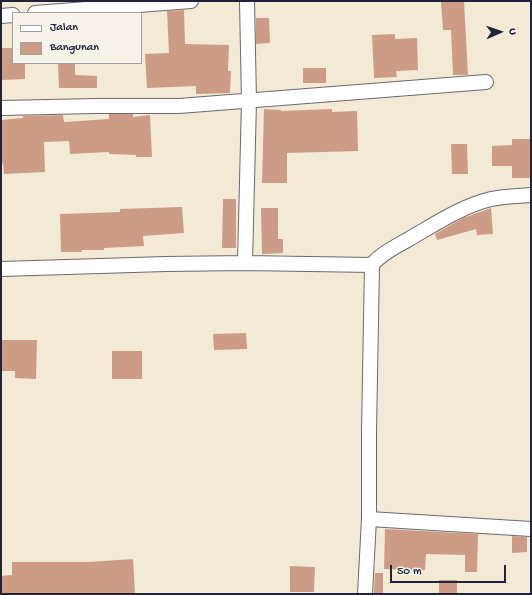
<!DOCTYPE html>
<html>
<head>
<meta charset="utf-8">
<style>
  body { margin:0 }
  #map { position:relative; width:532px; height:595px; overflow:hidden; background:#f2ead4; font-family:"Gochi Hand",sans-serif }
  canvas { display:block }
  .frame { position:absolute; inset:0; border:2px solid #22223b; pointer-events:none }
  .legend { position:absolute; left:12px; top:12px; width:130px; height:52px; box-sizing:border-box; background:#f7f3e8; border:1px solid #a29fa3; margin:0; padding:5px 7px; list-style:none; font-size:12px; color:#22223b }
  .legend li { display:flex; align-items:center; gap:8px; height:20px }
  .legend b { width:20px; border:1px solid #a29fa3 }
  .north { position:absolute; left:480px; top:12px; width:40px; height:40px; -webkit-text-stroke:3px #f7f3e8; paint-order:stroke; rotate:88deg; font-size:11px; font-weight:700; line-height:16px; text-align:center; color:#22223b }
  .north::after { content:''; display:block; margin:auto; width:14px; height:18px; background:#22223b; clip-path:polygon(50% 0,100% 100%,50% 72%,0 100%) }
  .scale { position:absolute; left:390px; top:565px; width:116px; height:18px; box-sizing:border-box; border:2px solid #22223b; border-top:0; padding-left:5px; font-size:12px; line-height:14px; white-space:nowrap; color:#22223b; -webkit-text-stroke:3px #f7f3e8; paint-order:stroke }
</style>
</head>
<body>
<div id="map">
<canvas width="532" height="595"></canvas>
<div class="frame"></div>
<ul class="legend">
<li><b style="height:5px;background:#fff"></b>Jalan</li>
<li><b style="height:11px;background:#cd9c86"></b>Bangunan</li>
</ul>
<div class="north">U</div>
<div class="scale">50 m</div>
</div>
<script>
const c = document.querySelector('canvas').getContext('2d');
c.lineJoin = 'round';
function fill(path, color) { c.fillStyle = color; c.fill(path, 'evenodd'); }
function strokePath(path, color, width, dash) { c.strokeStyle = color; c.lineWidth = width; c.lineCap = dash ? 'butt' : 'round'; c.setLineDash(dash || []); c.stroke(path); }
fill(new Path2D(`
  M441,1H464L468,75H453L451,30H443Z
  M184,10L185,44L229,45L228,71H231L230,93L196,94V86L147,88L145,54L169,53L167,11Z
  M256,18H269L270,43L256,44Z
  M395,34V39L417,38L418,70L396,71L397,77L374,78L372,35Z
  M1,48H13V63H25V79L1,80Z
  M75,63V75L97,76V88H59L58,64Z
  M303,68H326V83H303Z
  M264,109L281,110V111L332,109V112L357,111L358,151L287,153V183H262Z
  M109,114H133V117L150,115L152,157H136V155L109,154V152L70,154L69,141L44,142L45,172L4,174L3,163L1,164V120L23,118V116L63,115L64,122L109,119Z
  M512,139H531V178H512V166H492V146L512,145Z
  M451,144H467L468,174H452Z
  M223,199H236V248H222Z
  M182,207L184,233L143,236L144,246L104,248V250H82V252H61L60,214L120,212V209Z
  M261,208H278V239H283V253L262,254Z
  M491,208L493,234L477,235L476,229L437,240L435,234L463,218Z
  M246,333L247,349L214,350L213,334Z
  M1,340H37L36,379L15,378V371H1Z
  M112,351H142V379H112Z
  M385,529L478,534L477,572H465V555L426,554L425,570L384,569Z
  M512,536L527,537V552L512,553Z
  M133,559L135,594H1V576L12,575V562H88Z
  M290,566L315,567L314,592H290Z
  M375,573H383V594H374Z
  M439,580H457V594H439Z`), '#cd9c86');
const minor = new Path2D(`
  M35,13L191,1
  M1,16L13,15
  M1,108L95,106H179L486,82
  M245,263L249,101L247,1
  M1,269L166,264L245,263L372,265
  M369,519L531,529
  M365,594L369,519V431L372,265C380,254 397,246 409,239C435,224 462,206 491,199C504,196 518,196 531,195`);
strokePath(minor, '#6b6871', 16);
strokePath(minor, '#fff', 14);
</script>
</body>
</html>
